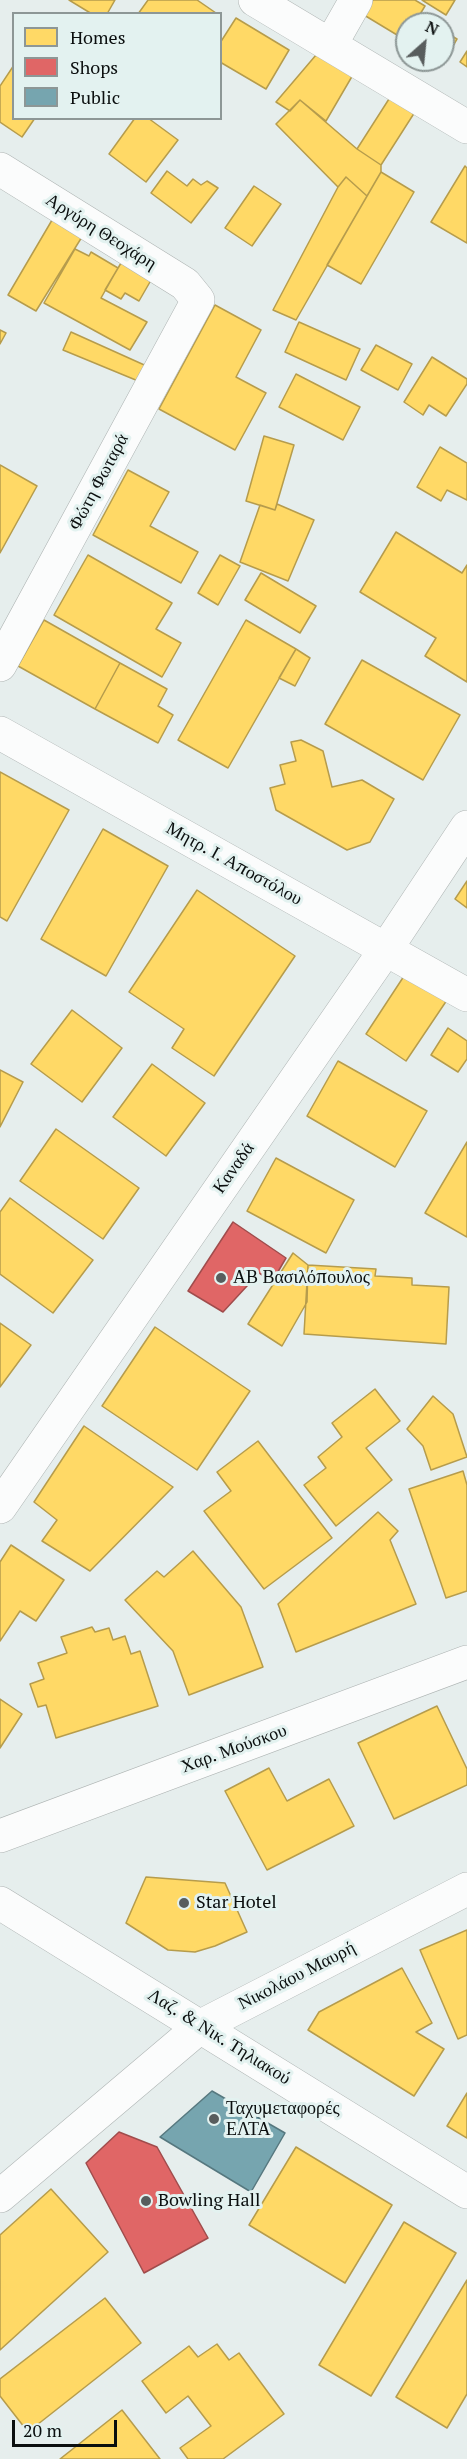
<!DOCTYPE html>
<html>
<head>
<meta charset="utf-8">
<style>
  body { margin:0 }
  #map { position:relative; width:467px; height:2459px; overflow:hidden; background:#e6eeed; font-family:"PT Serif",serif }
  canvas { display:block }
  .legend { position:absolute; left:12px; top:12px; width:210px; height:108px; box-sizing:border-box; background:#e3f2f0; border:2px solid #8d9796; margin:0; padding:8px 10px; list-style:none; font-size:18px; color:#0b0f0f }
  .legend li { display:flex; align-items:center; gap:12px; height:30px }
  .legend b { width:30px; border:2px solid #8d9796 }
  .north { position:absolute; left:395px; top:12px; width:60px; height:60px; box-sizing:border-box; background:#e3f2f0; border:2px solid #8d9796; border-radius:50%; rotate:27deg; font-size:16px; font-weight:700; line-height:24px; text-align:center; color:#0b0f0f }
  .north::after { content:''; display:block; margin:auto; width:21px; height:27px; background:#585d5d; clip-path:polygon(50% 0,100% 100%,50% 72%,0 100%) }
  .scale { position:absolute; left:12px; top:2420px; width:105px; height:27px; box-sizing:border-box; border:3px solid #0b0f0f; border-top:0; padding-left:8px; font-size:18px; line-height:21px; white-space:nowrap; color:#0b0f0f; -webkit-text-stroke:4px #e3f2f0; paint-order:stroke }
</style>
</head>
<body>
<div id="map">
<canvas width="467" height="2459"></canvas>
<ul class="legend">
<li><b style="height:16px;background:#ffd966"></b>Homes</li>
<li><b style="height:16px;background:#e06666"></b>Shops</li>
<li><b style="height:16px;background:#76a5af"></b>Public</li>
</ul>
<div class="north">N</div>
<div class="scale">20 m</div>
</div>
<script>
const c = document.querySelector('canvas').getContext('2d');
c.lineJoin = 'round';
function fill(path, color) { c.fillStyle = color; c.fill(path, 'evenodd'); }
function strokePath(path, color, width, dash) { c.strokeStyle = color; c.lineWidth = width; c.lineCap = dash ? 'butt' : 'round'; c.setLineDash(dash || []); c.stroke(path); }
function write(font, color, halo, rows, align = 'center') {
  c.font = font + ' "PT Serif",serif'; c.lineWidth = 6; c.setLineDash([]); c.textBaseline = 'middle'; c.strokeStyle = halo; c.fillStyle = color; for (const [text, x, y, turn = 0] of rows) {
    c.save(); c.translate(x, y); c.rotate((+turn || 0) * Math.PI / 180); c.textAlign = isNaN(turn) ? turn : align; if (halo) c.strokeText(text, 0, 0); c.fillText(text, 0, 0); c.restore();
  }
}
const homes = new Path2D(`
  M69,0H115L107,14H92Z
  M148,0H197L216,13L138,14Z
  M373,0H415L425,6L419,16L432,24H407V41L364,15Z
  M422,0H455L446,15Z
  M236,18L289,50L266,89L220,62V43Z
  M443,31L457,39L443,63L438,60H443Z
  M467,51V67L460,62Z
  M316,55L354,73L326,121L300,100L290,111L276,102Z
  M14,65V118H35L22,137L0,122V86Z
  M396,88L420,104L381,165L357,149Z
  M300,100L357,149L381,165V172L367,196L346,177L338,187L276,124Z
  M135,118H148L178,140L146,182L109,154Z
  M465,166L467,168V243L431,222Z
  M167,171L187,186L193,179L201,185L207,181L218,188L191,223L151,193Z
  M381,172L414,192L361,284L327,265Z
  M346,177L367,196L296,320L273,310L338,187Z
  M254,186L281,204L252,246L225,228Z
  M55,215L85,232L36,311L8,295Z
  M75,249L89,256L91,252L118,268L101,298L147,322L130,350L44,303Z
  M124,258L154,275L139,301L125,293L121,299L105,290Z
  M215,305L261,330L236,377L266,393L235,450L159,409Z
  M299,322L360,349L346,380L285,352Z
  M0,330L6,333L0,344Z
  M71,332L151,368L143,383L63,350Z
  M376,345L412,364L398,390L361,370Z
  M432,357L467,379V384L446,416L429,405L423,415L404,402Z
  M296,374L360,407L343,440L279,407Z
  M264,436L294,445L275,510L246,501Z
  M440,447L467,463V500L447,490L441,501L417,487Z
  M0,465L37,486L0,553Z
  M128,470L169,492L150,526L198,552L181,583L93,535Z
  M277,504L314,520L288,581L240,562L260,505L275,510Z
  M396,532L462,573L467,565V682L425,656L436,638L360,592Z
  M88,555L172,603L156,629L181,643L162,677L54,615Z
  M220,555L240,566L218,605L198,593Z
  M261,573L316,606L300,633L245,600Z
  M44,620L120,663L95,709L18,666Z
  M246,620L296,649L228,768L178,740Z
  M296,649L310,658L295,686L279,678Z
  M362,660L460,715L423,780L325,724Z
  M120,663L167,689L158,706L173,715L158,743L95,709Z
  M301,740L323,751L332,787L362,780L394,799L370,842L347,850L276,810L270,788L285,784L280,765L296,761L291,742Z
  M0,772L69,810L7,921L0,917Z
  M103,829L168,866L106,976L41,939Z
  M467,881V908L455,899Z
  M197,890L295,956L214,1076L172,1048L184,1029L129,992Z
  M406,973L447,1000L406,1061L366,1034Z
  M72,1010L122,1048L82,1102L31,1064Z
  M448,1028L467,1041V1059L458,1072L431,1055Z
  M338,1061L427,1111L395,1167L307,1116Z
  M152,1064L205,1103L166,1156L113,1117Z
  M0,1070L23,1082L0,1127Z
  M56,1129L139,1188L103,1239L20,1181Z
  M467,1142V1237L425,1213Z
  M276,1158L354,1200L326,1253L247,1211Z
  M10,1198L93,1260L53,1313L0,1274V1212Z
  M293,1253L308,1265L307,1302L282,1346L248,1324Z
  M308,1265L376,1269L375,1276L412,1278V1285L449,1287L446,1344L304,1334Z
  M0,1323L31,1345L0,1387Z
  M155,1327L250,1391L197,1470L102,1406Z
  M375,1389L400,1421L366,1448L392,1480L336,1526L304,1485L326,1468L318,1457L342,1437L332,1423Z
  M433,1396L453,1414L467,1457L431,1470L423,1446L407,1429Z
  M84,1426L173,1487L90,1571L42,1541L57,1520L34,1502Z
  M258,1441L332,1538L264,1589L204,1511L231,1491L217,1472Z
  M463,1471L467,1485V1591L446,1598L409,1489Z
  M378,1512L398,1531L390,1540L416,1604L296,1652L278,1604Z
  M11,1545L64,1580L36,1621L20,1611L0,1641V1562Z
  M193,1551L241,1607L263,1667L189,1695L173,1651L125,1600L157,1571L164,1577Z
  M92,1627L95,1632L109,1628L113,1640L125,1636L131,1654L140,1651L158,1706L56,1738L46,1705L38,1707L30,1684L44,1679L38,1663L67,1653L61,1637Z
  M0,1699L22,1714L0,1748Z
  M437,1706L467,1769V1785L394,1819L358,1743Z
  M269,1768L287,1801L329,1779L354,1826L267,1870L225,1791Z
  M146,1877L225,1883L247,1932L215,1946L195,1952L168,1950L126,1923Z
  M467,1930V2035L458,2039L420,1950Z
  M402,1968L432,2023L416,2032L444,2049L414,2096L308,2030L319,2012Z
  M467,2093V2138L447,2126Z
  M296,2147L392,2205L345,2283L249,2225Z
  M51,2189L108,2252L0,2350V2235Z
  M404,2222L456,2253L371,2396L319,2365Z
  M467,2280V2394L447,2428L396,2397Z
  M105,2298L141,2343L28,2432L0,2396V2379Z
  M217,2344L229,2360L239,2353L284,2414L223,2459H188L180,2448L211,2426L188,2396L166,2413L142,2381L189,2346L198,2357Z
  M122,2410L160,2459H60Z`);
fill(homes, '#ffd966');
strokePath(homes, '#b69c4c', 1.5);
const shops = new Path2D(`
  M233,1222L286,1258L272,1282L259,1273L223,1312L188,1291Z
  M119,2132L157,2147L208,2238L144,2273L86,2163Z`);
fill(shops, '#e06666');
strokePath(shops, '#a04c4c', 1.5);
const public = new Path2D(`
  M212,2091L285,2133L251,2192L160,2137Z`);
fill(public, '#76a5af');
strokePath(public, '#56787f', 1.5);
const minor = new Path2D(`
  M255,0L467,127
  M331,44L356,0
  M0,169L185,284L198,300L0,665
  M0,733L467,995
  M0,1507L386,949L467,827
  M0,1836L467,1662
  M0,1903L467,2192
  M0,2196L201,2026L467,1889`);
strokePath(minor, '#aeb4b3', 34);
strokePath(minor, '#fbfcfc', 33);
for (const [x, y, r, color] of [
  [221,1278,6,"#585d5d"],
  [184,1903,6,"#585d5d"],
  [214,2119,6,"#585d5d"],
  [146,2201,6,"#585d5d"]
]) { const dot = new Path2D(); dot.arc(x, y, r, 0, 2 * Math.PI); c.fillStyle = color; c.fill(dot); strokePath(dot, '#e3f2f0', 2); }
write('18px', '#0b0f0f', '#e3f2f0', [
  ["Αργύρη Θεοχάρη",101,232,32],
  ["Φώτη Φωταρά",99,482,-62],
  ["Μητρ. Ι. Αποστόλου",234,864,29],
  ["Καναδά",234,1168,-55],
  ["Χαρ. Μούσκου",234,1749,-20],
  ["Νικολάου Μαυρή",297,1976,-27],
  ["Λαζ. & Νικ. Τηλιακού",219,2037,32]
]);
write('18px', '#0b0f0f', '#e3f2f0', [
  ["ΑΒ Βασιλόπουλος",233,1278],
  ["Star Hotel",196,1903],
  ["Ταχυμεταφορές",226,2109],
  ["ΕΛΤΑ",226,2130],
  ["Bowling Hall",158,2201]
], 'left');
</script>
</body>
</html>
